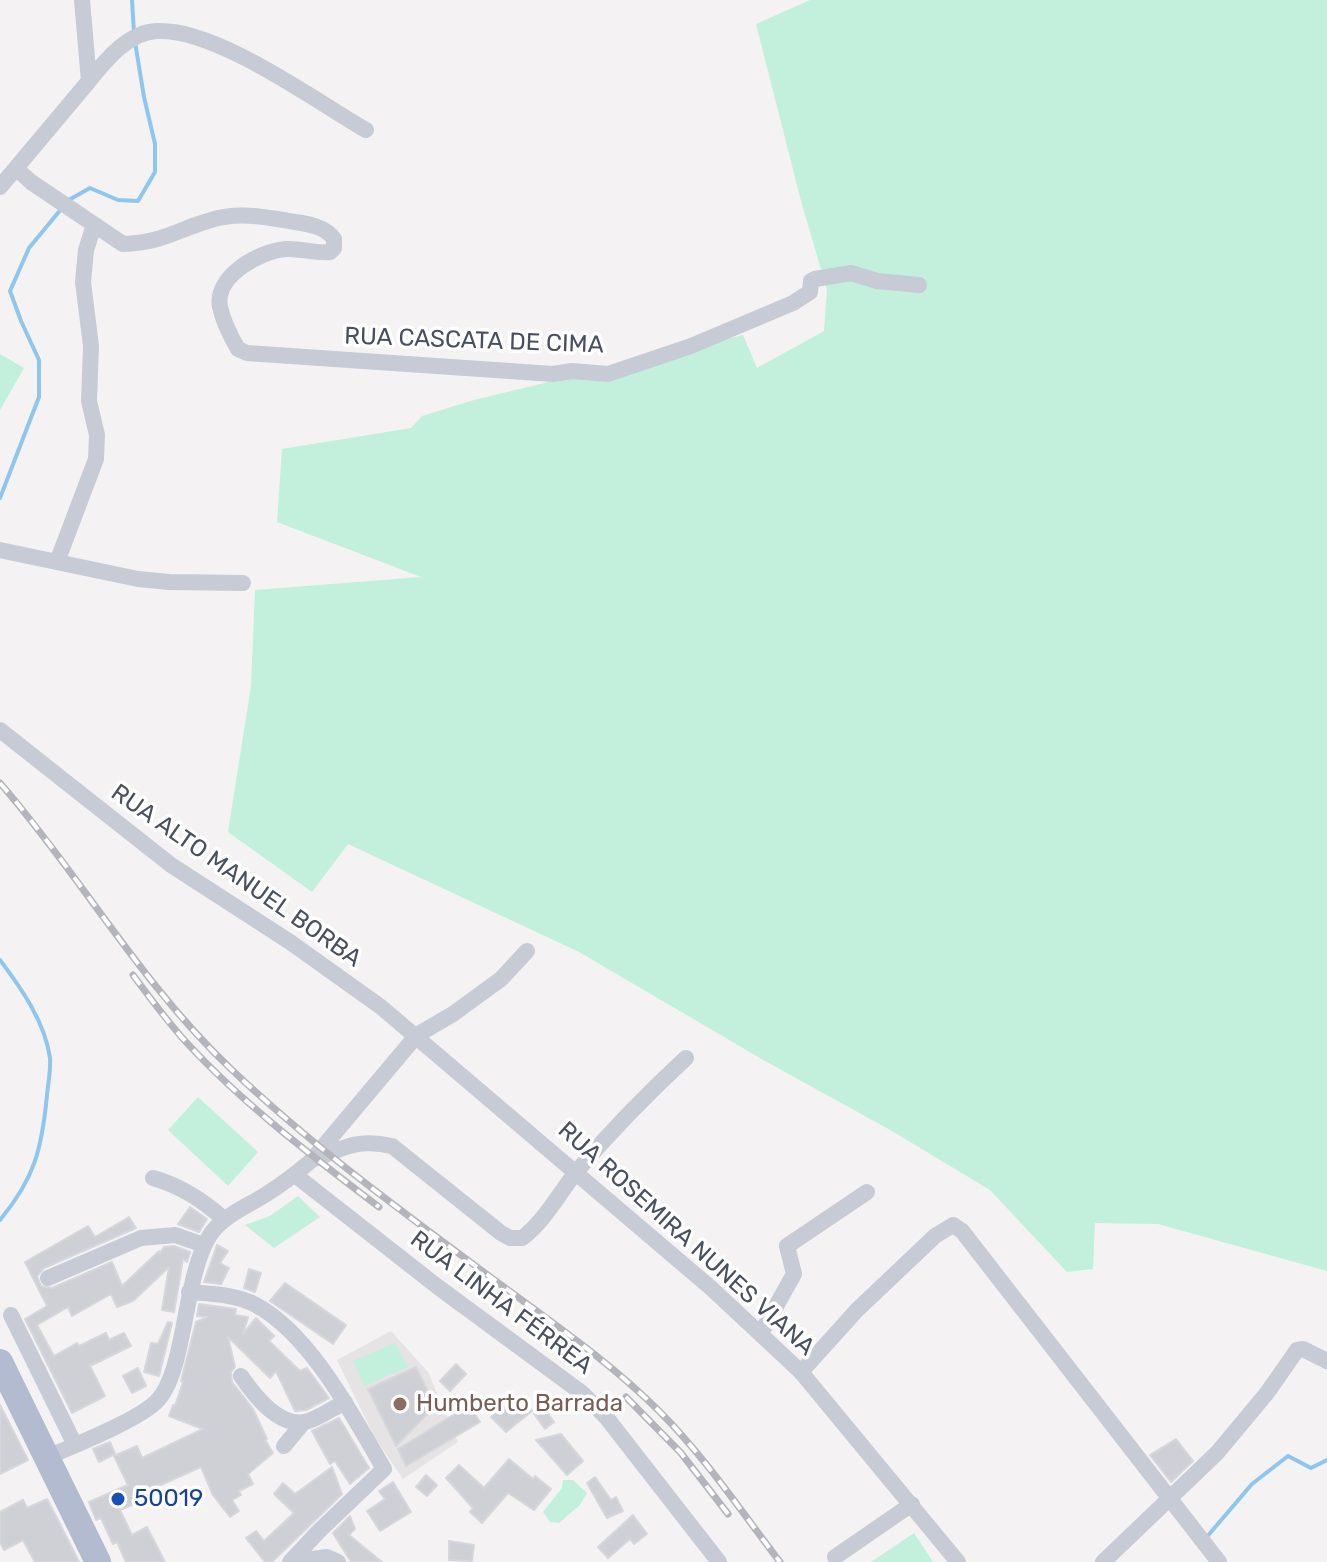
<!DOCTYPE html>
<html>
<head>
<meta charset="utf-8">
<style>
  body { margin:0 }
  canvas { display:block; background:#f4f2f2 }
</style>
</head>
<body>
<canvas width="1327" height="1562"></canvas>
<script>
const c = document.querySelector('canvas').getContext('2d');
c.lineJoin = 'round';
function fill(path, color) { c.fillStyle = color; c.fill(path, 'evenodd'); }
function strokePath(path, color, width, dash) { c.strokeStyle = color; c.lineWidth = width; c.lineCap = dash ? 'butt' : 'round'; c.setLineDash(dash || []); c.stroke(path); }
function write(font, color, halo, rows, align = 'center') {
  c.font = font + ' Rubik,sans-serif'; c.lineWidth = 7; c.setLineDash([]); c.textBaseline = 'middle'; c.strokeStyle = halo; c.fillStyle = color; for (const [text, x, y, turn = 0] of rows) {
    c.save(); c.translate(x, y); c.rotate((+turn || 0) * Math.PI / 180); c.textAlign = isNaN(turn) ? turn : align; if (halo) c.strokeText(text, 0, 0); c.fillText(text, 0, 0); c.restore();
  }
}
fill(new Path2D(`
  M391,1331L428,1372L458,1442L403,1479L374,1436L337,1360Z`), '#e5e3e4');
fill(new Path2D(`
  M810,0H1327V1271L1158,1224L1095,1223L1093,1269L1067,1272L990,1190L892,1131L765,1061L579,952L348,844L312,892L228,832L251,686L255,590L421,577L277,522L282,449L411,428L422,416L474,400L743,335L757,368L824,331L827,290L801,201L756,24Z
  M0,354L24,368L0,410Z
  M198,1097L258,1152L228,1186L168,1130Z
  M298,1196L320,1217L274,1248L245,1225L270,1216Z
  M395,1343L408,1367L364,1386L353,1361Z
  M563,1480H573L587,1493L580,1505L559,1523L550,1522L543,1512L562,1488Z
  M914,1533L933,1562H871Z`), '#c2f0dd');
strokePath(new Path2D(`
  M132,0L134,33
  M67,201L90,188L118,200L138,201L155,172V144L144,97L135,42
  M0,498L39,397V360L21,321L10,291L29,248L62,208
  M0,960C21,988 45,1022 50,1058C51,1070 48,1084 47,1095C42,1148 35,1178 0,1220
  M1205,1539L1252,1484L1288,1456L1311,1468L1327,1460`), '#8fc6ed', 4);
const building = new Path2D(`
  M190,1207L207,1219L199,1232L178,1224Z
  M129,1217L136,1228L44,1268L37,1276L41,1286L52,1288L112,1262L122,1286L159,1251L160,1253L164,1247L174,1246L190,1252L187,1262L183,1259L174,1312L162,1310L169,1267L133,1301L117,1307L111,1294L72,1316L68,1307L37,1325L54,1356L77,1343L79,1346L106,1333L109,1340L124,1333L131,1346L90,1366L105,1396L72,1413L25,1319L47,1306L25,1262L88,1226L95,1237Z
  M217,1245L228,1251L220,1263L229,1268L221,1284L204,1282Z
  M249,1269L261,1273L255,1292L244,1288Z
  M285,1283L346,1325L333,1344L270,1301Z
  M199,1304L236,1309L235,1315L248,1317L243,1334L256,1318L274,1336L269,1341L300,1371L307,1368L329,1398L306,1410L295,1411L276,1371L270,1378L228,1337L235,1367L231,1372L232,1382L253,1409L267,1439L265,1440L273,1453L248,1474L253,1484L239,1491L241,1495L232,1500L239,1511L230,1517L213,1495L201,1467L147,1491L149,1498L120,1510L132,1535L147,1527L165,1562H126L117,1542L113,1544L101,1518L96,1520L89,1502L128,1485L114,1456L137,1446L142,1458L203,1429L169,1416L173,1405L175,1406L183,1382L181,1381L196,1322L208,1317L197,1316Z
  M168,1322L172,1323L159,1376L144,1372L151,1343L158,1344Z
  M456,1364L466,1374L450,1391L440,1381Z
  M416,1367L435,1406L396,1446L368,1389Z
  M138,1368L146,1386L132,1393L123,1376Z
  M519,1397L532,1411L506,1432L491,1417L501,1404L505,1409Z
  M0,1405L28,1460L0,1474Z
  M469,1405L480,1422L406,1466L398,1449Z
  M543,1407L554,1422L545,1429L534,1414Z
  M339,1418L369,1468L350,1484L335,1461L330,1464L312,1431Z
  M561,1434L583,1461L567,1475L536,1440Z
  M1176,1439L1193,1461L1171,1482L1150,1455Z
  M110,1442L115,1454L99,1462L93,1449Z
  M509,1459L533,1479L535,1476L551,1489L534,1510L508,1493L482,1523L470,1512L473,1508L446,1478L459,1465L484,1488Z
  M332,1467L342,1494L272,1562H265L246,1538L256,1531L264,1541L294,1513L274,1494L283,1483L295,1494Z
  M426,1475L437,1485L427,1496L416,1487Z
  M595,1477L611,1500L616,1497L623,1511L607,1518L587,1483Z
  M393,1482L411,1512L380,1531L367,1511L385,1499L379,1491Z
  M47,1499L59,1522L79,1562H35L23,1540L4,1550L0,1542V1512L23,1500L27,1508Z
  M633,1515L647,1534L634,1544L630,1539L608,1558L598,1547Z
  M350,1516L355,1529L349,1535L382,1562H351L333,1533Z
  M449,1541L474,1545L472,1561L449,1560Z`);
fill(building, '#ced0d6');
strokePath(building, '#d6d6dd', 2);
strokePath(new Path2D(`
  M89,81C105,61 128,32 157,31C216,28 314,100 366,130
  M17,169L31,182L123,244C161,243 174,231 208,221C237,211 266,217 295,222C309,224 326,227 334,239V248L330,252C316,254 301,248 286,249C260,251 214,276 220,307C223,321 231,337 238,349L247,353L553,374L572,371L608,374L691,346L793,303L810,292L811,281L815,279L851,273L877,281L919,285
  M0,187L89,81L82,0
  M0,550L138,579L169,582L243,583
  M57,562L96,459L97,435L89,401L91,346L83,282L86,250L94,225
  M0,730L171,865L290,942L381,1007L711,1288L801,1372L958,1562
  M318,1158C346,1146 361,1139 392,1146L501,1233L510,1238H522C545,1221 559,1193 577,1171C611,1131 648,1093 686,1058
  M295,1175L438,1287L582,1393L606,1417L719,1562
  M153,1178C181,1186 202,1200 224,1219
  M48,1278L141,1238L175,1235L204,1245
  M189,1292C211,1294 236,1294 256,1305C311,1335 353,1416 384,1469L319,1531L290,1562
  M11,1315L75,1445
  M761,1333L794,1274L787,1246L867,1192
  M801,1372L857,1310L935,1236L953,1225L962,1231L1219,1562
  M241,1376C254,1395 278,1427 305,1422C318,1419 333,1408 345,1402
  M284,1446L304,1422
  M48,1457C75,1445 136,1421 156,1402C186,1374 183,1277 210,1235C223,1215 249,1206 268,1193C284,1183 298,1172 312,1160L417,1035L453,1014L501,979L527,951
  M835,1557L912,1504
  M291,1562L327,1557L338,1562
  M1103,1562L1217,1453L1267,1393L1297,1350L1303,1349L1327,1361`), '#c6cbd6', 16);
strokePath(new Path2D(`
  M0,1362L98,1562`), '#b2bbd0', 26);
const rail = new Path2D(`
  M0,783C80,875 141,984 231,1069C315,1149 411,1218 504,1287C557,1326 613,1365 659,1411C705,1457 741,1511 780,1562
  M133,975C150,998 167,1021 186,1042C243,1104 312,1156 379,1207
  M626,1397L681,1453L728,1514`);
strokePath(rail, '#b4b5bc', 7);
strokePath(rail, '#fff', 4, [12]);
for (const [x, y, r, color] of [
  [400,1404,8,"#8d6e63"],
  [118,1499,8,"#1a4fb4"]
]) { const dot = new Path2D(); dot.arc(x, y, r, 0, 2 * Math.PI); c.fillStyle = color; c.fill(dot); strokePath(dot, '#fff', 3); }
write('24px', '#49505f', '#fff', [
  ["RUA CASCATA DE CIMA",474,341,2],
  ["RUA ALTO MANUEL BORBA",236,876,35],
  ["RUA ROSEMIRA NUNES VIANA",686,1239,42],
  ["RUA LINHA FÉRREA",501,1303,37]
]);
write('24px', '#785e54', '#fff', [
  ["Humberto Barrada",416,1404]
], 'left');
write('24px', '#164399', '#fff', [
  ["50019",134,1499]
], 'left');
</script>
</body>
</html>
